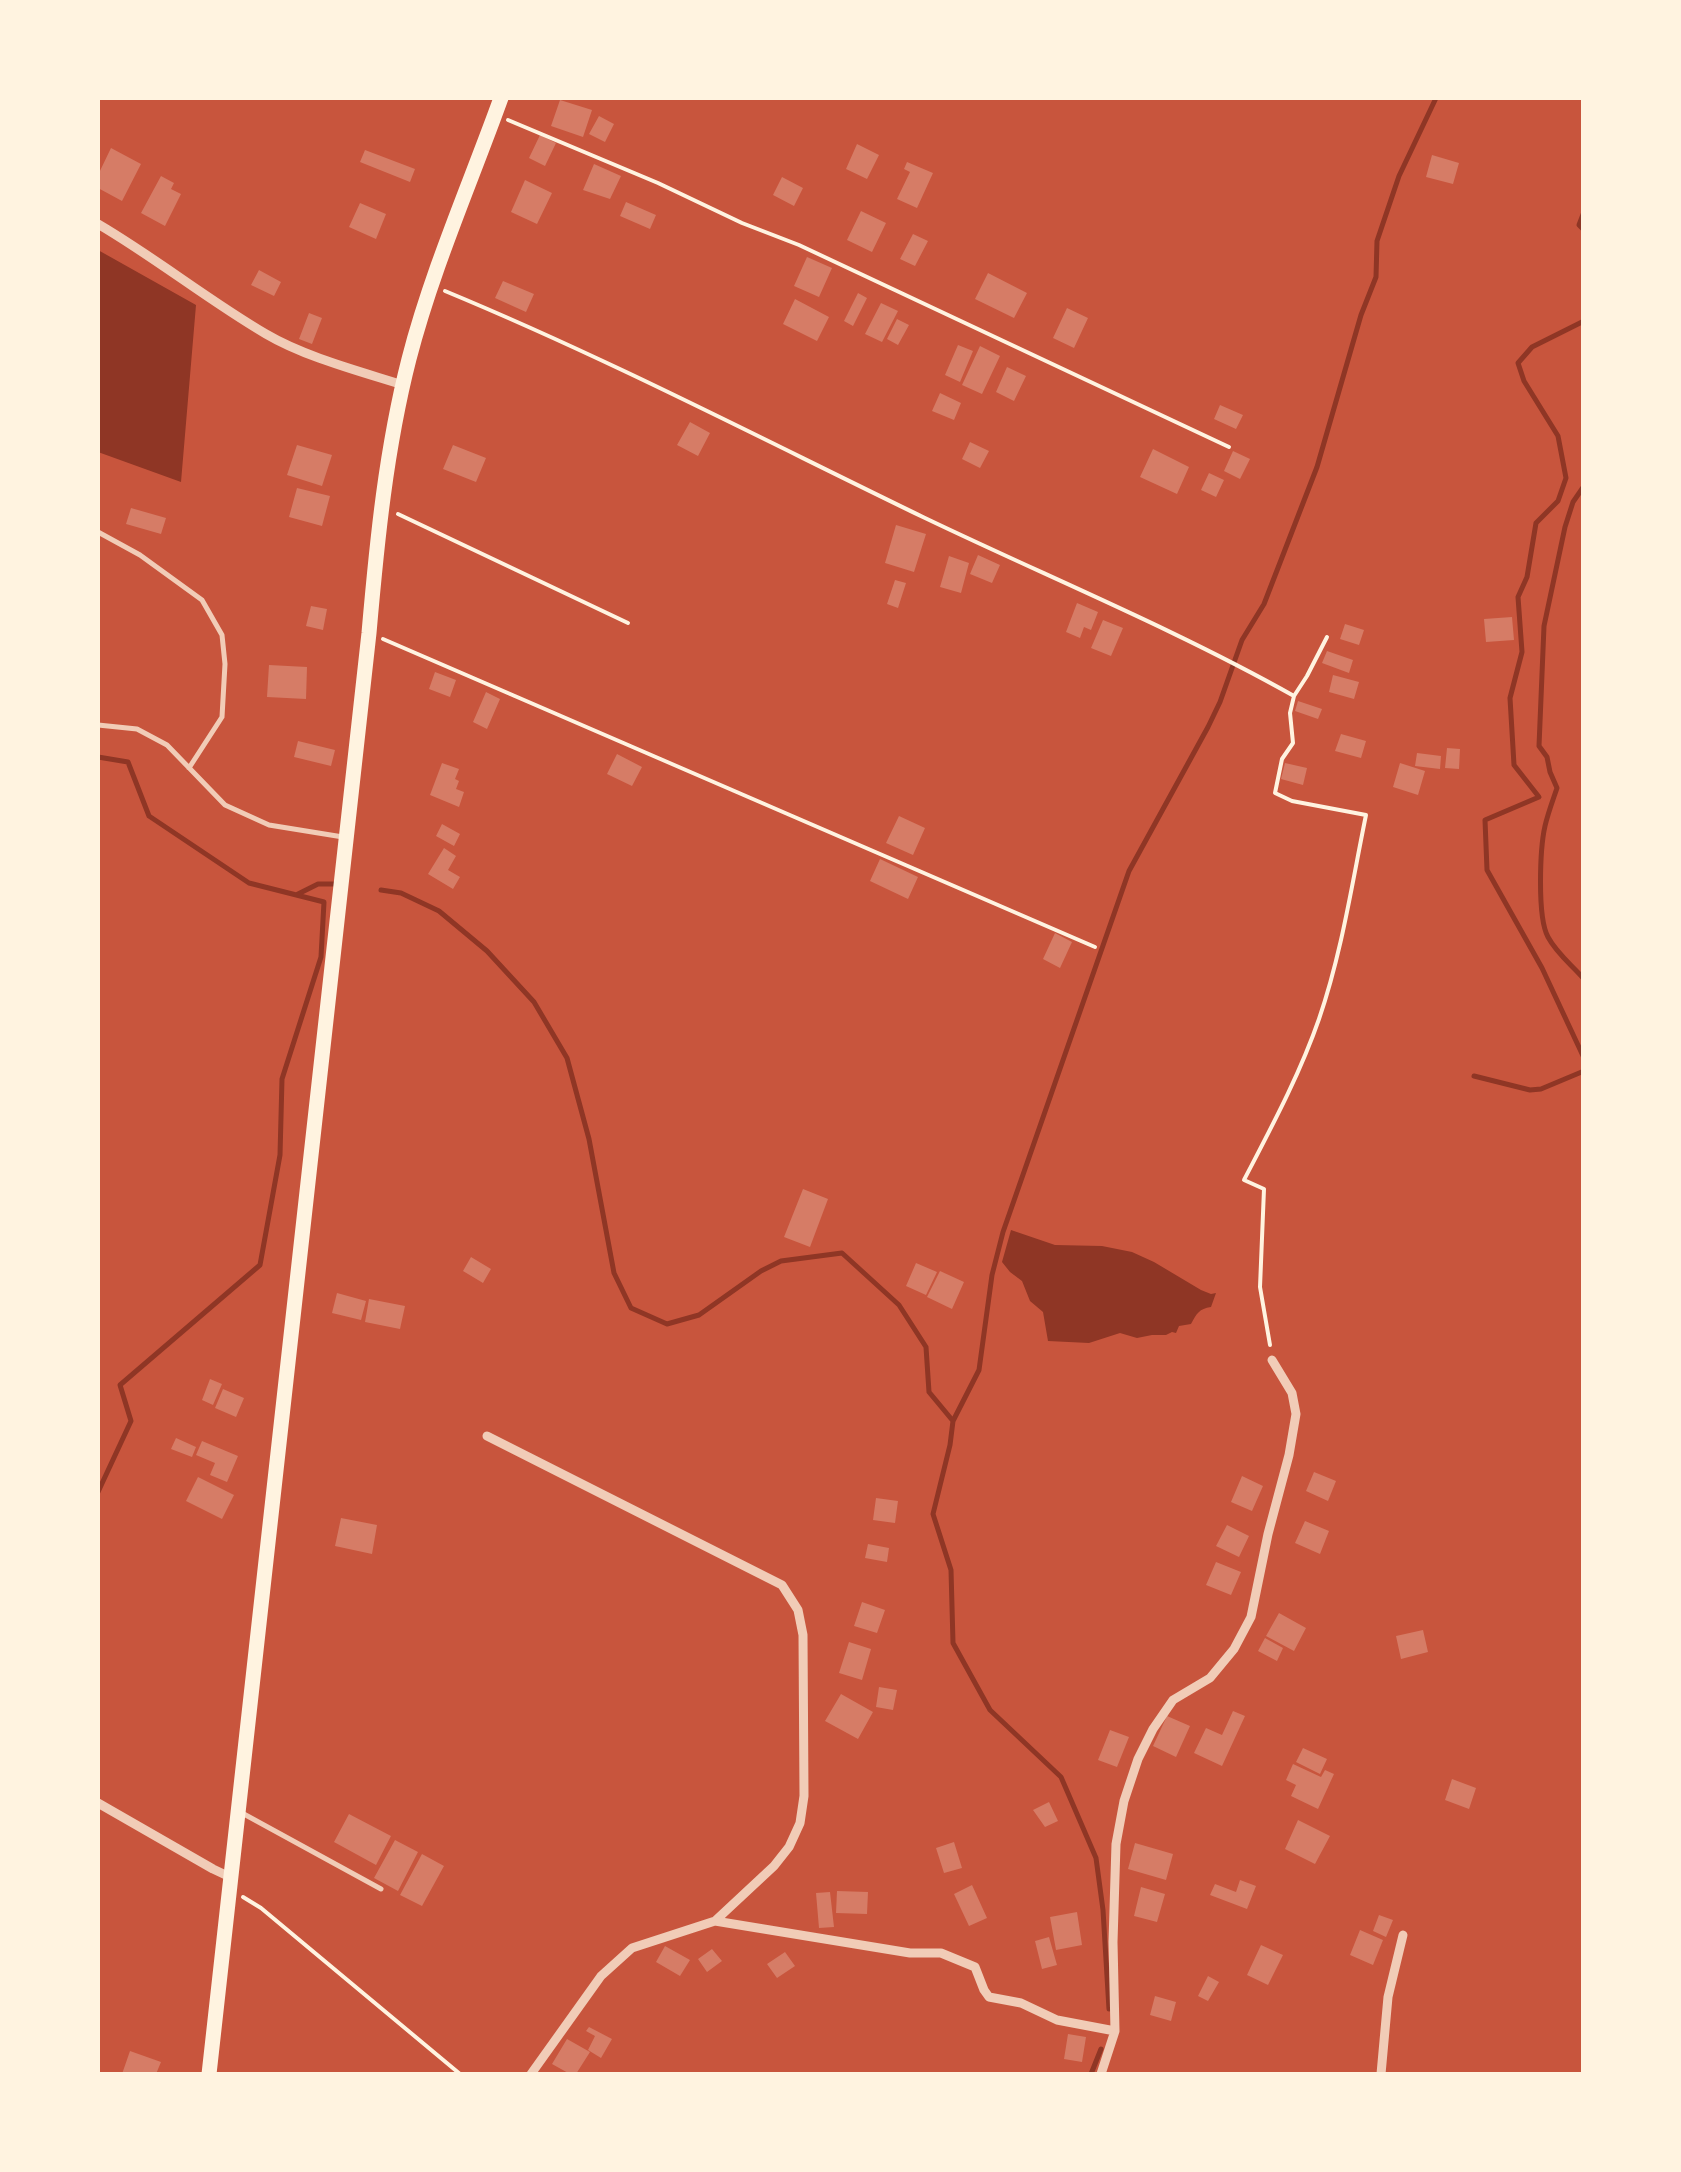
<!DOCTYPE html>
<html>
<head>
<meta charset="utf-8">
<style>
  body { margin:0 }
  #map { position:relative; width:1681px; height:2172px; overflow:hidden; background:#c8553d; font-family:"Asap Condensed",sans-serif }
  canvas { display:block }
  .frame { position:absolute; inset:0; border:100px solid #fff3e0; pointer-events:none }
</style>
</head>
<body>
<div id="map">
<canvas width="1681" height="2172"></canvas>
<div class="frame"></div>
</div>
<script>
const c = document.querySelector('canvas').getContext('2d');
c.lineJoin = 'round';
function fill(path, color) { c.fillStyle = color; c.fill(path, 'evenodd'); }
function strokePath(path, color, width, dash) { c.strokeStyle = color; c.lineWidth = width; c.lineCap = dash ? 'butt' : 'round'; c.setLineDash(dash || []); c.stroke(path); }
fill(new Path2D(`
  M98,250L196,305L181,482L98,452Z
  M1011,1230L1055,1245L1102,1246L1132,1252L1154,1262L1201,1290L1211,1294L1216,1293L1211,1307C1199,1309 1197,1313 1191,1324L1179,1326L1176,1333L1172,1332L1166,1335H1152L1137,1338L1120,1333L1089,1343L1048,1341L1043,1312L1030,1301L1022,1281L1010,1272L1002,1262Z`), '#8f3625');
strokePath(new Path2D(`
  M1584,212L1579,225L1584,230
  M1584,321L1532,347L1518,363L1524,381L1558,436L1566,478L1558,501L1536,523L1527,577L1518,597L1522,652L1510,698L1514,765L1539,797L1485,820L1487,870L1542,968L1584,1058
  M1584,486L1573,502L1565,527L1544,626L1539,746L1547,757L1550,772L1557,788C1553,800 1548,813 1545,826C1540,848 1537,917 1548,937C1557,954 1572,965 1584,979
  M98,757L128,762L149,816L249,883L324,902L321,957L282,1079L280,1155L260,1265L120,1385L131,1421L98,1492
  M381,890L401,893L439,911L487,951L534,1002L567,1058L589,1139L614,1273L631,1308L667,1324L699,1315L761,1271L781,1261L842,1253L899,1305L926,1347L929,1392L953,1421L950,1445L933,1514L951,1570L953,1643L990,1710L1061,1777L1096,1858L1103,1910L1109,2009
  M296,895L318,884H338
  M1474,1076L1530,1090L1541,1089L1584,1071
  M953,1421L979,1370L992,1275L1003,1232L1129,871L1208,727L1220,702L1242,640L1264,604L1317,467L1361,315L1376,277L1377,241L1399,176L1436,98
  M1091,2074L1101,2049`), '#8f3625', 5);
fill(new Path2D(`
  M560,100L592,110L583,137L551,126Z
  M599,116L614,124L605,142L589,134Z
  M540,135L556,143L545,166L529,158Z
  M857,144L879,155L867,179L846,169Z
  M111,148L141,164L122,201L98,188V175Z
  M365,150L415,169L410,182L360,162Z
  M1432,155L1459,163L1453,184L1426,177Z
  M907,162L933,173L917,208L897,199L910,172L904,169Z
  M594,164L621,176L610,199L583,190Z
  M161,176L174,183L171,189L181,194L165,226L141,213Z
  M782,177L803,188L794,206L773,195Z
  M525,180L552,193L537,224L511,212Z
  M626,202L656,215L650,229L620,216Z
  M360,203L386,214L376,239L349,227Z
  M861,211L886,223L872,252L847,240Z
  M913,234L928,241L915,266L900,259Z
  M807,257L832,268L819,297L794,286Z
  M259,270L281,282L274,296L251,285Z
  M988,273L1027,293L1014,318L975,299Z
  M503,281L534,294L526,312L495,298Z
  M858,293L867,298L853,326L844,321Z
  M795,299L829,317L817,341L783,324Z
  M881,303L898,311L882,342L865,334Z
  M1067,308L1088,318L1074,348L1053,338Z
  M309,313L322,318L312,344L299,339Z
  M897,319L909,325L898,345L887,339Z
  M958,345L973,351L960,382L945,375Z
  M980,346L1000,356L982,394L962,385Z
  M1007,367L1026,376L1014,401L996,392Z
  M940,393L961,403L954,420L932,411Z
  M1220,405L1243,415L1236,429L1214,419Z
  M690,422L710,433L698,456L677,445Z
  M970,442L989,451L980,468L962,459Z
  M297,445L332,455L322,486L287,475Z
  M453,445L486,458L476,482L443,469Z
  M1153,449L1189,467L1177,494L1140,477Z
  M1233,451L1250,459L1240,479L1224,471Z
  M1209,473L1224,480L1216,497L1201,490Z
  M297,488L330,496L322,526L289,517Z
  M131,508L166,518L161,534L126,524Z
  M896,525L926,534L914,572L885,563Z
  M978,555L1000,565L992,583L970,574Z
  M949,556L969,563L961,593L940,587Z
  M895,580L906,583L898,608L887,604Z
  M1077,603L1098,612L1091,630L1084,627L1080,638L1066,632Z
  M311,606L327,609L323,630L306,626Z
  M1512,617L1514,640L1486,642L1484,619Z
  M1103,620L1123,628L1111,656L1091,648Z
  M1345,624L1364,630L1359,645L1340,639Z
  M1327,651L1353,660L1349,673L1322,663Z
  M269,665L307,667L306,699L267,697Z
  M435,672L456,680L450,697L429,689Z
  M1333,675L1359,682L1354,699L1329,692Z
  M486,692L500,699L487,729L473,722Z
  M1298,701L1322,709L1318,719L1295,711Z
  M1341,734L1366,741L1361,758L1335,751Z
  M298,741L335,750L331,766L294,757Z
  M1447,748L1460,749L1459,769L1445,768Z
  M1417,753L1441,756L1440,769L1415,766Z
  M617,754L642,767L632,786L607,774Z
  M442,763L459,769L455,779L459,781L456,789L464,792L459,807L430,795Z
  M1285,763L1307,768L1303,785L1281,779Z
  M1400,763L1425,771L1418,795L1393,787Z
  M899,816L925,828L913,855L886,843Z
  M442,824L460,834L454,846L436,836Z
  M444,848L456,856L448,870L460,877L453,889L428,874Z
  M880,859L918,877L908,899L870,881Z
  M1055,933L1072,942L1060,968L1043,959Z
  M803,1189L828,1199L810,1247L784,1237Z
  M471,1257L491,1269L483,1283L463,1271Z
  M916,1263L937,1272L926,1295L906,1286Z
  M940,1271L964,1282L952,1309L927,1297Z
  M337,1293L366,1301L361,1320L332,1313Z
  M369,1299L405,1306L400,1329L365,1322Z
  M210,1379L222,1384L213,1405L202,1400Z
  M223,1389L244,1398L236,1417L215,1408Z
  M176,1438L196,1447L192,1457L171,1449Z
  M202,1441L238,1456L227,1482L210,1475L215,1463L196,1455Z
  M1314,1472L1336,1481L1328,1501L1306,1491Z
  M1242,1476L1263,1486L1252,1511L1231,1502Z
  M198,1477L234,1495L222,1519L186,1501Z
  M876,1498L898,1501L895,1523L873,1520Z
  M341,1518L377,1525L372,1554L335,1546Z
  M1305,1521L1329,1531L1320,1554L1295,1543Z
  M1227,1525L1249,1536L1239,1557L1216,1546Z
  M868,1544L889,1548L887,1562L865,1558Z
  M1216,1562L1241,1572L1231,1595L1206,1585Z
  M862,1602L885,1610L877,1633L854,1626Z
  M1279,1613L1306,1628L1294,1651L1266,1636Z
  M1423,1630L1428,1652L1401,1659L1396,1636Z
  M1265,1638L1283,1648L1277,1661L1258,1651Z
  M849,1642L871,1649L862,1680L839,1673Z
  M879,1687L897,1690L893,1710L876,1707Z
  M841,1694L873,1712L858,1739L825,1721Z
  M1233,1711L1245,1716L1222,1766L1194,1753L1206,1728L1222,1735Z
  M1167,1716L1190,1726L1176,1757L1153,1746Z
  M1110,1730L1129,1737L1117,1767L1098,1760Z
  M1303,1748L1327,1759L1320,1774L1296,1762Z
  M1293,1764L1321,1777L1325,1770L1334,1774L1318,1809L1291,1796L1296,1785L1286,1780Z
  M1452,1779L1476,1788L1469,1809L1445,1800Z
  M1049,1802L1058,1821L1045,1827L1033,1810Z
  M349,1814L391,1836L376,1865L334,1842Z
  M1298,1820L1330,1836L1315,1864L1285,1849Z
  M395,1840L418,1852L398,1891L374,1878Z
  M954,1842L962,1868L944,1873L936,1848Z
  M1135,1843L1173,1854L1166,1880L1128,1869Z
  M422,1854L444,1866L422,1906L400,1895Z
  M1240,1880L1256,1886L1247,1909L1210,1895L1215,1884L1236,1892Z
  M972,1885L987,1918L969,1926L954,1894Z
  M1141,1887L1165,1894L1157,1922L1134,1916Z
  M837,1891L868,1892L867,1914L836,1913Z
  M830,1892L834,1927L819,1928L816,1893Z
  M1077,1912L1082,1945L1056,1950L1050,1917Z
  M1379,1915L1393,1920L1386,1937L1373,1931Z
  M1360,1930L1383,1940L1373,1965L1350,1955Z
  M1049,1937L1057,1965L1042,1969L1035,1941Z
  M1261,1945L1283,1955L1268,1985L1247,1975Z
  M665,1946L690,1960L680,1976L656,1962Z
  M712,1949L722,1961L707,1972L698,1959Z
  M785,1952L795,1966L777,1978L767,1964Z
  M1208,1976L1219,1982L1208,2001L1198,1996Z
  M1155,1996L1176,2002L1171,2021L1150,2015Z
  M589,2027L612,2039L601,2058L588,2050L595,2036L586,2031Z
  M1068,2034L1086,2037L1082,2062L1064,2059Z
  M567,2039L590,2052L576,2074H570L552,2064Z
  M130,2051L161,2062L156,2074H122Z`), '#d67c66');
strokePath(new Path2D(`
  M508,120L658,183L742,223L799,245L1229,447
  M445,291C609,359 766,441 925,518C1048,577 1175,629 1294,696
  M398,514L628,623
  M383,639L1095,947
  M1270,1345L1260,1287L1264,1189L1244,1180C1271,1128 1300,1074 1319,1019C1342,952 1352,883 1366,815L1292,801L1275,793L1282,759L1293,743L1290,713L1294,696L1307,676L1327,637
  M243,1897L261,1908L460,2074`), '#fff3e0', 4);
strokePath(new Path2D(`
  M98,532L140,555L202,600L222,635L225,664L222,717L189,768
  M98,725L137,729L167,745L225,805L269,825L343,837
  M242,1813L381,1889`), '#f1ccb7', 5);
strokePath(new Path2D(`
  M98,224C156,258 208,300 266,334C305,357 359,371 403,385
  M487,1436L782,1585L798,1610L803,1635L804,1796L800,1823L789,1847L774,1866L715,1921
  M98,1803L213,1869L230,1877
  M531,2074L601,1976L632,1948L715,1921L910,1953H941L975,1967L984,1990L989,1997L1021,2003L1057,2020L1115,2031
  M1101,2074L1115,2031L1113,1942L1116,1844L1124,1801L1138,1759L1153,1729L1173,1700L1210,1678L1234,1649L1251,1617L1268,1534L1289,1455L1296,1414L1292,1393L1272,1360
  M1381,2074L1388,1997L1403,1935`), '#f1ccb7', 9);
strokePath(new Path2D(`
  M209,2074L369,633C377,541 386,449 409,359C432,270 470,184 501,98`), '#fff3e0', 15);
</script>
</body>
</html>
